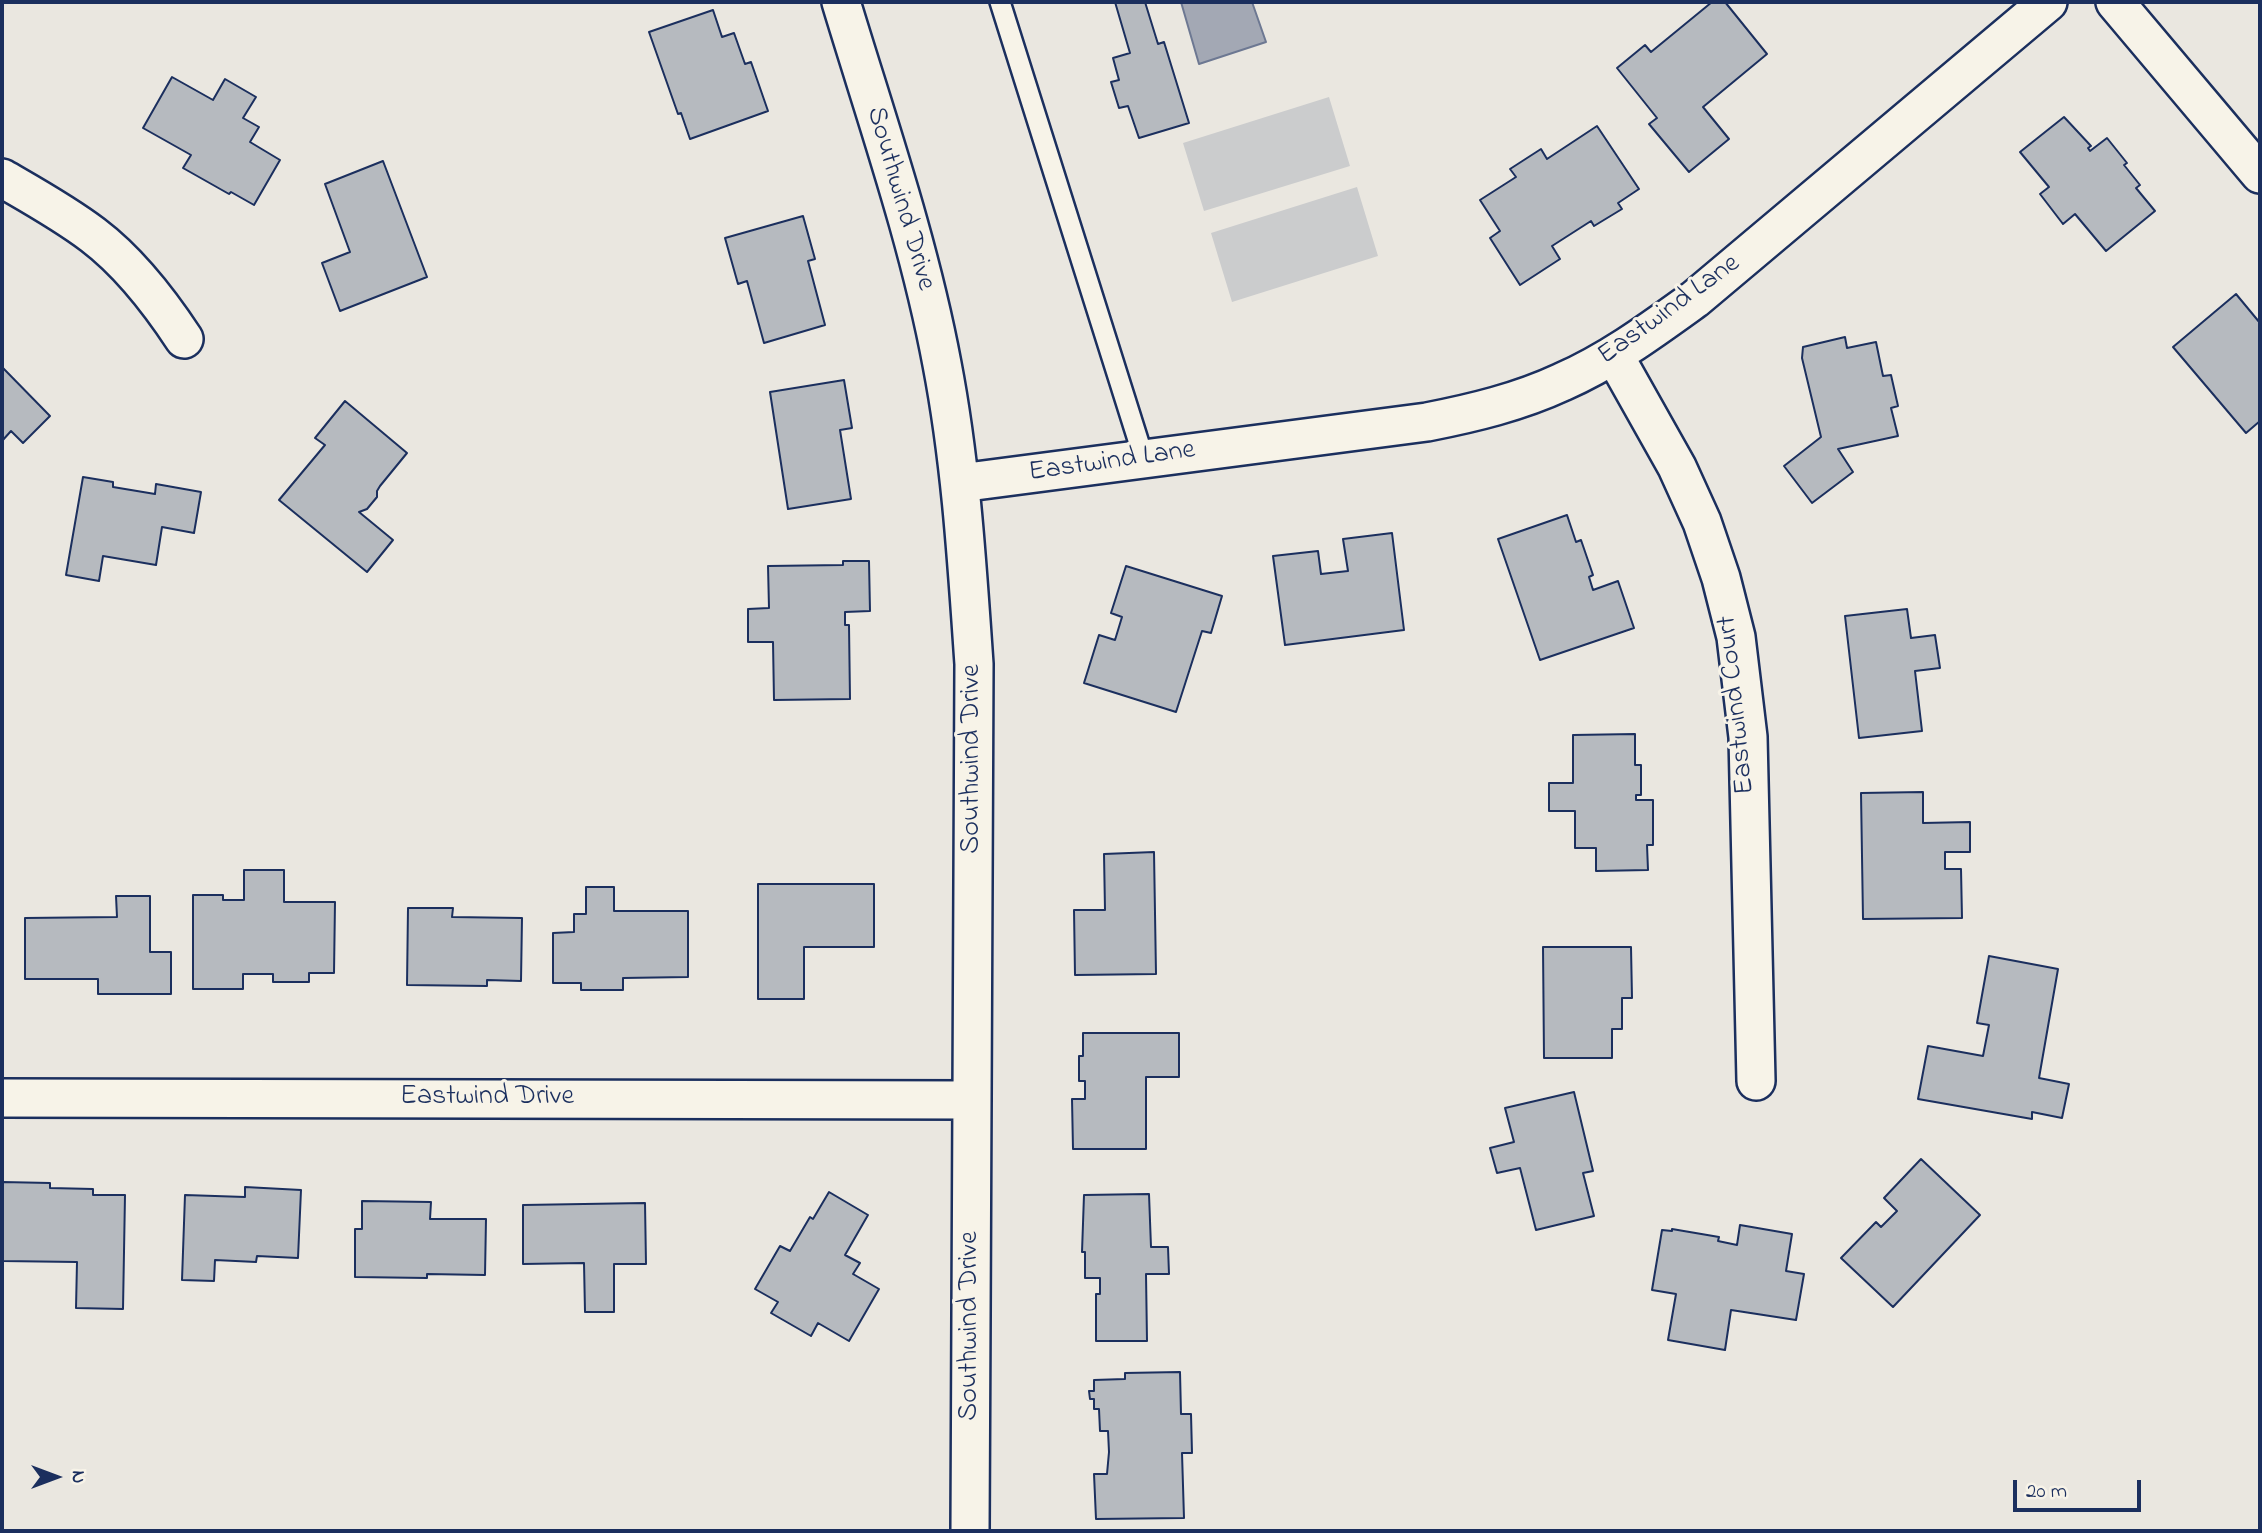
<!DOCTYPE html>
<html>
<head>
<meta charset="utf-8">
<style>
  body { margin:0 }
  #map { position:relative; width:2262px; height:1533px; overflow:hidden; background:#eae7e0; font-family:"Indie Flower",sans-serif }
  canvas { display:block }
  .frame { position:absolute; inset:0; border:4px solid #1b2f5e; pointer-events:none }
  .north { position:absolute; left:21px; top:1442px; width:70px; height:70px; -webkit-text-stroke:5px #f7f3e8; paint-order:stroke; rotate:90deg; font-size:19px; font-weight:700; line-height:28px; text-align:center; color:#1b2f5e }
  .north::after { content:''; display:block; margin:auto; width:24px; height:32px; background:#1b2f5e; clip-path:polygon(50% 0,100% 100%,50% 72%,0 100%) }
  .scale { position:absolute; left:2013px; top:1480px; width:128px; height:32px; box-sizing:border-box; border:4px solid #1b2f5e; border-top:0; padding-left:9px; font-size:21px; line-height:24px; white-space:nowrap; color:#1b2f5e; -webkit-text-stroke:5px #f7f3e8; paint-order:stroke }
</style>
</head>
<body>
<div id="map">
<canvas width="2262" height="1533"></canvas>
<div class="frame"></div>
<div class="north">N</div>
<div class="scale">20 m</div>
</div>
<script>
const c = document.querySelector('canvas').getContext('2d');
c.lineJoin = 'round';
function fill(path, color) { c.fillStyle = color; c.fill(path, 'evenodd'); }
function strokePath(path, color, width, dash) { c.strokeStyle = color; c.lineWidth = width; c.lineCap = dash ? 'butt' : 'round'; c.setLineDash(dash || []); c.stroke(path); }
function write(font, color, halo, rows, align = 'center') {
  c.font = font + ' "Indie Flower",sans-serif'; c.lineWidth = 6; c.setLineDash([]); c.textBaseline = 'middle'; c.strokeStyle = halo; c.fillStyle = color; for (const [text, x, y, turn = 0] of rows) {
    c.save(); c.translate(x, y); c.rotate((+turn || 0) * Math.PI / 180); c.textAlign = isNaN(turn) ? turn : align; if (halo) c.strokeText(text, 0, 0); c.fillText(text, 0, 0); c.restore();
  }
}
fill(new Path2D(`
  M1329,97L1350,166L1204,211L1183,143Z
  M1357,187L1378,256L1232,302L1211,233Z`), '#cbcccd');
const water = new Path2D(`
  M1181,2H1252L1266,42L1199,64Z`);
fill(water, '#a3a8b4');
strokePath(water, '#6d7892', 2);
const building = new Path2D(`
  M1115,2H1145L1158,44L1164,42L1189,123L1139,138L1128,106L1119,108L1111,82L1119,80L1113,58L1130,53Z
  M1712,2H1725L1767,54L1703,107L1729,139L1689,172L1649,124L1657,118L1617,68L1645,45L1651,52Z
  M713,10L722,37L734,33L745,64L751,62L768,111L690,139L681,113L678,114L649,32Z
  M172,77L213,100L225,79L256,97L243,118L259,127L250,142L280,160L254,205L231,192L229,194L183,168L191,155L143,128Z
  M2064,117L2091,146L2088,148L2090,151L2107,138L2127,163L2124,165L2140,185L2136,188L2155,211L2106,251L2075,214L2063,224L2040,194L2049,187L2020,152Z
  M1597,126L1639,189L1618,203L1622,209L1594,226L1591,221L1552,246L1560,259L1520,285L1490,238L1500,231L1480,200L1516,177L1510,169L1541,149L1547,159Z
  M383,161L427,277L340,311L322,263L350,252L325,184Z
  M803,216L815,259L808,261L825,325L764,343L747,281L738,284L725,238Z
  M2236,294L2260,323V421L2246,433L2173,347Z
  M1845,337L1847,348L1876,342L1883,376L1891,375L1898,406L1891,408L1898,436L1838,449L1853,472L1812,503L1784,466L1821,437L1802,358L1803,347Z
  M2,367L50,416L23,443L11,431L2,441Z
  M844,380L852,428L840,430L851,499L788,509L770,392Z
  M345,401L407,453L380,486L377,491V497L367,509L359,512L393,540L367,572L279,500L325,445L315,438Z
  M83,477L113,482V487L155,494L156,484L201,492L194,533L162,527L156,565L103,556L99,581L66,575Z
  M1567,515L1576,542L1581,540L1593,575L1589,577L1593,590L1618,581L1634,628L1540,660L1498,539Z
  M1392,533L1404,630L1285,645L1273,556L1318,551L1321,574L1348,571L1343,539Z
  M843,561H869L870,611L845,612V625H849L850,699L774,700L773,642H748V609L769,608L768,566L843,565Z
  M1126,566L1222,596L1211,633L1202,631L1176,712L1084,683L1099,635L1115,640L1122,617L1111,613Z
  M1907,609L1911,638L1935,635L1940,668L1915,671L1922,731L1859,738L1845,616Z
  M1635,734V765H1641V795H1636V800H1653V845H1647L1648,870L1596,871V848H1575V811H1549V783H1573V735Z
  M1923,792V823L1970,822V852H1945V869H1961L1962,918L1863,919L1861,793Z
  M1154,852L1156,974L1075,975L1074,910H1105L1104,854Z
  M244,870H284V902H335L334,973H309V982H273V974H243V989H193V895H223V900H244Z
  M758,884H874V947H804V999H758Z
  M586,887H614V911H688V977L623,978V990H581V983H553V933L574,932V914H586Z
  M116,896H150V952H171V994H98V979H25V918L117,917Z
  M408,908H453L452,917L522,918L521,981L487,980V986L407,985Z
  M1543,947H1631L1632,998H1622V1029H1612V1058H1544Z
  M1989,956L2058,969L2039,1078L2069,1084L2062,1118L2032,1112V1119L1918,1099L1928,1046L1983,1056L1989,1025L1977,1023Z
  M1083,1033H1179V1077H1146V1149H1073L1072,1099H1085V1081H1079V1056H1083Z
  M1574,1092L1593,1171L1583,1173L1594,1216L1536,1230L1520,1168L1497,1173L1490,1148L1514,1142L1505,1108Z
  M1921,1159L1980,1215L1893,1307L1841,1258L1876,1222L1881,1227L1897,1211L1884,1198Z
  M2,1182L50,1183V1188L93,1189V1195H125L123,1309L76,1308L77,1262L2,1261Z
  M245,1187L301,1190L298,1258L257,1256L256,1262L215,1260L214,1281L182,1280L185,1195L245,1197Z
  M829,1192L868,1215L845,1255L860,1263L853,1274L879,1289L849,1341L818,1323L811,1336L771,1313L778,1302L755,1289L780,1246L790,1251L810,1217L813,1219Z
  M1149,1194L1151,1247H1168L1169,1274H1146L1147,1341H1096V1294H1100V1278H1085V1252H1082L1084,1195Z
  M362,1201L431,1202L430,1219H486L485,1275L427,1274V1278L355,1277V1229H362Z
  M645,1203L646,1264H614V1312H585L584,1263L523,1264V1205Z
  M1740,1225L1792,1234L1786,1271L1804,1274L1796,1320L1731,1310L1725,1350L1668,1340L1676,1294L1652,1290L1662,1230L1672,1231V1229L1719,1237L1718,1241L1737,1245Z
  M1180,1372L1181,1414H1191L1192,1453H1182L1184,1518L1096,1519L1094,1474H1107L1109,1452L1108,1431H1100L1099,1409H1094V1399H1090L1089,1391H1094V1380L1125,1379V1373Z`);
fill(building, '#b6babf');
strokePath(building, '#1b2f5e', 2);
const lane = new Path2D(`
  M1000,2L1144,459`);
const street = new Path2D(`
  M841,2C877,121 919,241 942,364C961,463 967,563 974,664L970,1531
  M2115,2L2260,174
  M2,178C33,196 64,213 93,235C130,263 159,301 184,339
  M1614,355L1677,467L1702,522L1721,578L1736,637L1748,737L1756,1081
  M960,483L1427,422C1473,413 1519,402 1562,382C1610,361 1652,330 1695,299L2048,2
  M2,1098L972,1100`);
strokePath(lane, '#1b2f5e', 24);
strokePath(street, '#1b2f5e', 42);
strokePath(lane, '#f7f3e8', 19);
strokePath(street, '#f7f3e8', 37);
write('28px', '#1b2f5e', '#f7f3e8', [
  ["Southwind Drive",899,199,74],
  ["Eastwind Lane",1670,311,-36],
  ["Eastwind Lane",1112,463,-8],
  ["Eastwind Court",1738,705,-96],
  ["Southwind Drive",973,759,-90],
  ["Eastwind Drive",487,1098],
  ["Southwind Drive",971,1326,-90]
]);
</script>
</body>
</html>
